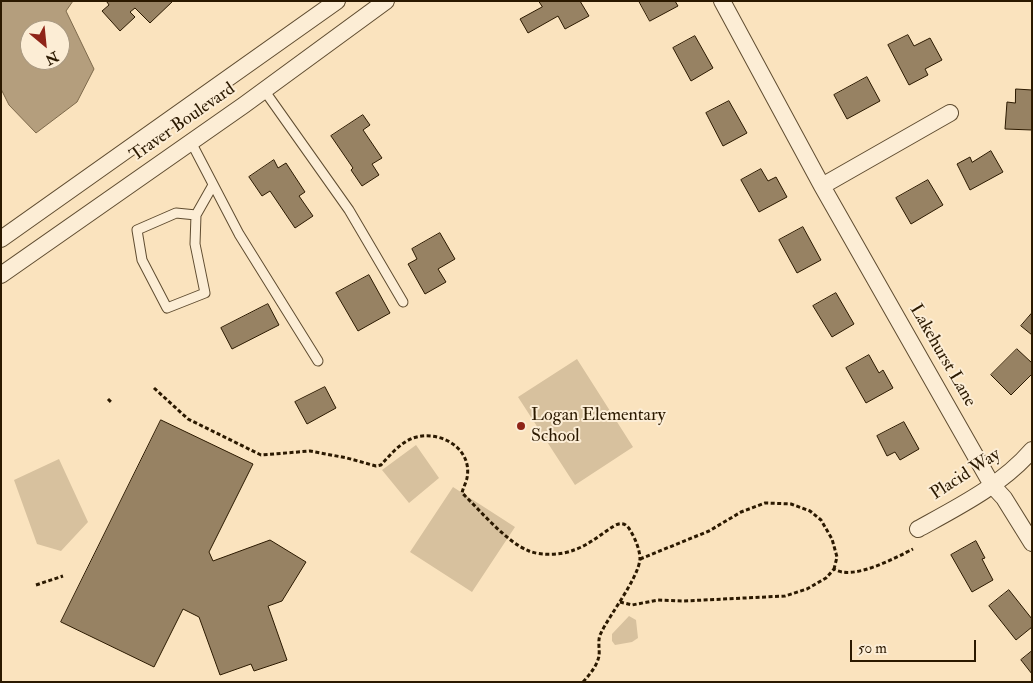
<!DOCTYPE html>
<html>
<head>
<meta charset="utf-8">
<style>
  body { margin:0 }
  #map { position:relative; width:1033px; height:683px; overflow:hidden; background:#fae3be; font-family:"IM FELL Double Pica",serif }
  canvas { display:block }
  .frame { position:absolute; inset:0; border:2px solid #2b1900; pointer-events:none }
  .north { position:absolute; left:20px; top:20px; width:50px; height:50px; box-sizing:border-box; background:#fcedd5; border:1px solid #a89880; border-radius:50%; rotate:152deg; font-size:14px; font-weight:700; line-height:20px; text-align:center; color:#2b1900 }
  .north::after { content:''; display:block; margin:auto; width:18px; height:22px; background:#8f2418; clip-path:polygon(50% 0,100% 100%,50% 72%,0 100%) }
  .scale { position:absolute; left:850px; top:640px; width:126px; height:22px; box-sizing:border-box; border:2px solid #2b1900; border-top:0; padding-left:6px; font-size:15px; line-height:18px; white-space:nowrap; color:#2b1900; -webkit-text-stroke:4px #fcedd5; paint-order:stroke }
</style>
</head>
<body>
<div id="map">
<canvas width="1033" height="683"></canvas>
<div class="frame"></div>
<div class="north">N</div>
<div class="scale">50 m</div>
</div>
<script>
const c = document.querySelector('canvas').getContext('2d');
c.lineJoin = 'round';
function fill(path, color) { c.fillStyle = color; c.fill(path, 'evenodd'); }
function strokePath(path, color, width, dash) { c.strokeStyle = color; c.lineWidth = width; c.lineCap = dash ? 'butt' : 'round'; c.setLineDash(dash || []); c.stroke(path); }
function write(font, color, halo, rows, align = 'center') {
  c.font = font + ' "IM FELL Double Pica",serif'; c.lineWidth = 4; c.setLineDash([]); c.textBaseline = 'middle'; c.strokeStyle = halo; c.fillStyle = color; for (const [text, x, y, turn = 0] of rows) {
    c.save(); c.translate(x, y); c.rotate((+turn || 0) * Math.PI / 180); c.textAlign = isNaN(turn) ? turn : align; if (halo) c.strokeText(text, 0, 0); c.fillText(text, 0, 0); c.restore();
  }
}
fill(new Path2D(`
  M577,359L633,447L575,485L518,397Z
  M416,445L439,478L409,503L382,470Z
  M59,459L88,522L61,551L37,544L14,480Z
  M453,487L515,527L472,592L410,552Z
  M629,616L636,620L638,638L632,642L615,645L612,641V634Z`), '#d7c19e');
const water = new Path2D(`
  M1,1H73L66,11L94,69L77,102L36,133L9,105L1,89ZM30,30H60V60H30Z`);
fill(water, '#b49e7d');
strokePath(water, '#7d694b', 1);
const building = new Path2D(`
  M108,1H173L150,23L135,8L130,12L135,17L120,31L102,11L109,5L107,2Z
  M539,1H580L589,16L565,29L558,16L528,33L520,19L542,7Z
  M639,1H675L678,6L650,21Z
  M908,35L914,46L930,38L942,60L925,69L928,75L909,85L888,45Z
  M695,36L713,68L691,81L673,48Z
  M867,77L880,101L847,119L834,95Z
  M1016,89L1032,90V130L1005,129L1007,102L1015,103Z
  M729,101L747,133L723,146L706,113Z
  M363,115L370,125L363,130L382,158L372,164L379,175L362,186L351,170L353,168L331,136Z
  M991,151L1003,172L970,190L957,164L970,157L972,162Z
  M274,160L278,168L286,163L305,192L299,196L313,216L295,228L270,191L262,196L249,177Z
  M761,169L768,181L776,177L787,197L759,212L741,180Z
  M928,180L943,205L911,224L896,198Z
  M803,227L821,260L797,273L779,240Z
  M440,233L455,259L438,269L446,282L425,294L408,264L417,259L412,249Z
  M369,275L390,313L358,331L336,293Z
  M836,293L854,324L832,337L813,306Z
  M268,304L279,325L232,349L221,328Z
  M1032,313V335L1021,326Z
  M1017,349L1032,363V374L1011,395L991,375Z
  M869,355L879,373L883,370L893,388L866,403L846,368Z
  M325,387L336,408L307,424L295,402Z
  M161,420L253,464L209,552L213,561L270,540L306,562L282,601L268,606L287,660L254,671L251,664L220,675L199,617L183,609L154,667L61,622Z
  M904,422L919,449L900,460L895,452L887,456L877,436Z
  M976,541L985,558L982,559L993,580L972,592L951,555Z
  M1009,590L1032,619V627L1016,640L989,606Z
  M1032,651V674L1021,660Z`);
fill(building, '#978263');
strokePath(building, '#2b1900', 1);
const lane = new Path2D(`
  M264,90L349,210L403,302
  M191,142L239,234L318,361
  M196,215L176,213L137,230L142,260L167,308L205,293L195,244L196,215L213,185`);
const street = new Path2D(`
  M722,1L822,186L992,485L1004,498L1032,543
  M822,186L950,113
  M1,239L337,1
  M1,275L244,105L386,1
  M918,529C958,507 1002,485 1032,450`);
strokePath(lane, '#5f4c30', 11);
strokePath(street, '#5f4c30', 18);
strokePath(new Path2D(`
  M154,388L188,419L261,455L310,451L347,458L376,466L381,465C390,455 400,443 413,438C439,429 473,448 467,478C466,483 463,488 462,493C480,510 506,542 529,551C541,556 562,555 574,550C589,545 601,534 614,526C621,522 626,523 630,530C635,538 640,550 640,559C638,579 610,614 601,633C597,640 600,649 599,656C597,666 590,674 583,682
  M108,399L112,403
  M640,559L709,531L741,512L765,503L791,504L810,511L821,520L832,539L837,557L834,569
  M36,585L63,576
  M620,602L632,605L658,600L684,601L785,596L807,589L826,578L834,569C853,581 895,558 913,549`), '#2b1900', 3, [4, 2.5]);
strokePath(lane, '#fcedd5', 9);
strokePath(street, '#fcedd5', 16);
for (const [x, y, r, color] of [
  [521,426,5,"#8f2418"]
]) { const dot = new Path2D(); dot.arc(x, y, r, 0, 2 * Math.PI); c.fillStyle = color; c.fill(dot); strokePath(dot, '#fcedd5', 2); }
write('18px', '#2b1900', '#fcedd5', [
  ["Traver Boulevard",183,123,-35],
  ["Lakehurst Lane",942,356,60],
  ["Placid Way",966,475,-33]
]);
write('18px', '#2b1900', '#fcedd5', [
  ["Logan Elementary",531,416],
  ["School",531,437]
], 'left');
</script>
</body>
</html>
